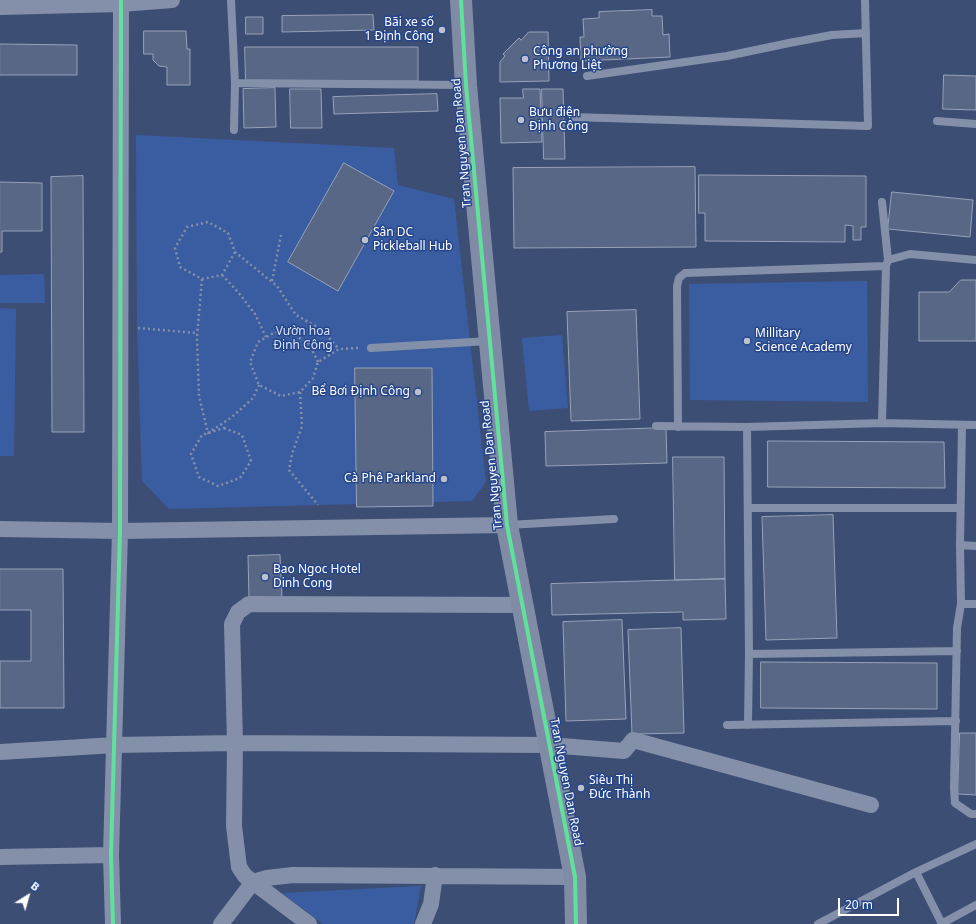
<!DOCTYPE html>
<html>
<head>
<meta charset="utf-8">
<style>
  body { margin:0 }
  #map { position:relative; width:976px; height:924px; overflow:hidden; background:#3d4e75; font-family:"Noto Sans",sans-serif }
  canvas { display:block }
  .north { position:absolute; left:8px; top:876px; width:40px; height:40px; -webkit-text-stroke:3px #26468c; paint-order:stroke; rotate:37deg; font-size:11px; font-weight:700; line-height:16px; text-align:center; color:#fff }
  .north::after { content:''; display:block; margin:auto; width:14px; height:18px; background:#fff; clip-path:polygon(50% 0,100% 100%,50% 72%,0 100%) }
  .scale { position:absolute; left:838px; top:898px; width:61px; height:18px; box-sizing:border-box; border:2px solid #fff; border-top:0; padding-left:5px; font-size:12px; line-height:14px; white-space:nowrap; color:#fff; -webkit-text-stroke:3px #26468c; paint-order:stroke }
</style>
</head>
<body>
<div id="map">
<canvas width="976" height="924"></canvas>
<div class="north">B</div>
<div class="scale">20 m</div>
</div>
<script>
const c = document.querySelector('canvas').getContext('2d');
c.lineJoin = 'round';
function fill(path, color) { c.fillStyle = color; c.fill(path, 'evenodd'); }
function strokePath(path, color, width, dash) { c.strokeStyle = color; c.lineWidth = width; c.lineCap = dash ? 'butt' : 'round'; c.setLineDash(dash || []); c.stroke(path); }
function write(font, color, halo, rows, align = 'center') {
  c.font = font + ' "Noto Sans",sans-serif'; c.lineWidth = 3; c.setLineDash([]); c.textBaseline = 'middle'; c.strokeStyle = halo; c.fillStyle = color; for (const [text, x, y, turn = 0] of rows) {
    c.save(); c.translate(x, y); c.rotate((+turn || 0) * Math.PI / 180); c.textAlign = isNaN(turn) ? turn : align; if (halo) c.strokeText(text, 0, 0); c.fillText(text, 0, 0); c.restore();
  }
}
fill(new Path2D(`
  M136,135L394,148L398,185L454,199L486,482L472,501L169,509L142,481L137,328Z
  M44,274L45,303H0V275Z
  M867,281L868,402L690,400L689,284Z
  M0,308L16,309L14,456H0Z
  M562,335L568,408L529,411L522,338Z
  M421,886L414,924H323L282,893Z`), '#3a5da2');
const building = new Path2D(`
  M652,10V16H662L663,35L669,34L670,57L581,61L580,37H584L583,19L599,18V12Z
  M373,15L374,30L282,32V16Z
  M246,17H263V34H246Z
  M144,31H186L187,49H190V85H167V67L159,66L153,60V54H144Z
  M529,32H548L549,81L500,82V62L505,56L503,54L519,38L521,40Z
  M0,44L77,45V75H0Z
  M245,47H418V81H246Z
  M944,75L976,76V110L943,109Z
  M275,88L276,127L244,128L243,89Z
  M290,89H321L322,128H291Z
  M523,89H540L542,142L501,143L500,98H523Z
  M542,89H563L565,159H544Z
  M437,94L438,111L334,114L333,97Z
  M344,163L394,191L338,291L288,262Z
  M695,167L696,247L514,248L513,168Z
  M699,175L866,176V227H861V240H853V226L845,225V242L705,241V213H699Z
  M83,176L84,432H52L51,177Z
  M0,182L42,183V231H2V252H0Z
  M892,192L973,200L970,237L888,229Z
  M961,280H976V341H919V292H949Z
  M636,310L640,419L571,421L567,312Z
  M355,368H432L433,506L357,507Z
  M666,428L667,463L546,466L545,432Z
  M768,441L944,442L945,488L768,487Z
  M673,457H724L725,579L675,580Z
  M833,515L837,638L766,640L762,517Z
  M280,555L282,598L249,599L248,556Z
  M0,569H63L64,708H0V661H31V610H0Z
  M725,579L726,619L683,620V612L552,615L551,584Z
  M622,620L626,719L566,721L563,622Z
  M681,628L684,733L632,734L628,630Z
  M761,662L937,663V709L761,708Z
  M960,733H976V795L958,794Z`);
fill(building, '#586785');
strokePath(building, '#98a2b8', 1);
strokePath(new Path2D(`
  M235,252L222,275L202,279L180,267L175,248L187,227L208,222L228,233L235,252L277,286L296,315L321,329L339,349
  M222,275L238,292L255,314L266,337
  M202,279L197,337L199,396L208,433L232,417L253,398L259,385
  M272,281L281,235
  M138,328L197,333
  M318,362L309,344L292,333L275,332L258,342L250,362L259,385L281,396L300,392L313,378L318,362L339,349L358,348
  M300,392L302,426L292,454L289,470L318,505
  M224,428L242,435L251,461L240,478L218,486L199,477L191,454L202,435Z`), '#8490a9', 2.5, [2, 3]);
strokePath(new Path2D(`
  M231,0L235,83L234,130
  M587,76L727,56L789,43L832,35L866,33
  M235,83L465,85
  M572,117L868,126L865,0
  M937,121L976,124
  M882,202L888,260
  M371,348L489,341
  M882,423L886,266
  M962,425L960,545L961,604L957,628L954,788L955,803L971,814H976
  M656,426L747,427L882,423L976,425
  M678,427L677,286L679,278L685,273L886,266L888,260L910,254L976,260
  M747,427L749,654L748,725
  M748,508H960
  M508,525L614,519
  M960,545L976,546
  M961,604H976
  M749,654L957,651
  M727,725L956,721
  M916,872L942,924
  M818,924L916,872L976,844
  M941,924L976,905`), '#8490a9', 8);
strokePath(new Path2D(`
  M0,7L121,4L172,0
  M0,529L120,531L507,525
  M0,752L115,745L235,743L549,745L624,751L633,740L871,805
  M0,857L111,855
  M113,924L111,855L120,531L121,0
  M221,924L253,882L267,878L293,875L575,877
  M309,924L245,876L239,867L234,826L235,743L232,624L238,612L249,604L522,605
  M423,924L431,904L435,875`), '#8490a9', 16);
strokePath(new Path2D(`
  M461,0L466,85L507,525L575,877L576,924`), '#808ba5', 22);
strokePath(new Path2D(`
  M461,0L466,85L507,525L575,877L576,924
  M113,924L111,855L120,531L121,0`), '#60e19b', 4);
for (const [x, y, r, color] of [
  [442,30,4,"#bbc1cf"],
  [525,59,4,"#bbc1cf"],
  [521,120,4,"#bbc1cf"],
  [365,240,4,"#bbc1cf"],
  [747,341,4,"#bbc1cf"],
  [418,392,4,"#bbc1cf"],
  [444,479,4,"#bbc1cf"],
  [265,577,4,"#bbc1cf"],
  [581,788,4,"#bbc1cf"]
]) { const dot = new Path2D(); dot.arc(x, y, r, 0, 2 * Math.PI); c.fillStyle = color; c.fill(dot); strokePath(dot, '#26468c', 1.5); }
write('12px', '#fff', '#26468c', [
  ["Bãi xe số",434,23,"right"],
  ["1 Định Công",434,37,"right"],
  ["Công an phường",533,52],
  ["Phương Liệt",533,66],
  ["Bưu điện",529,113],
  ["Định Công",529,127],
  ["Sân DC",373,233],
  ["Pickleball Hub",373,247],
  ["Millitary",755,334],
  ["Science Academy",755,348],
  ["Bể Bơi Định Công",410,392,"right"],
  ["Cà Phê Parkland",436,479,"right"],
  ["Bao Ngoc Hotel",273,570],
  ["Dinh Cong",273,584],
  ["Siêu Thị",589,781],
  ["Đức Thành",589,795]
], 'left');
write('12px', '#fff', '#26468c', [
  ["Tran Nguyen Dan Road",462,143,-95],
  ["Tran Nguyen Dan Road",492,465,-96],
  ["Tran Nguyen Dan Road",566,782,79]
]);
write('12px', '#d9e3f8', '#26468c', [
  ["Vườn hoa",303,332],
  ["Định Công",303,346]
]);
</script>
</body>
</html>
